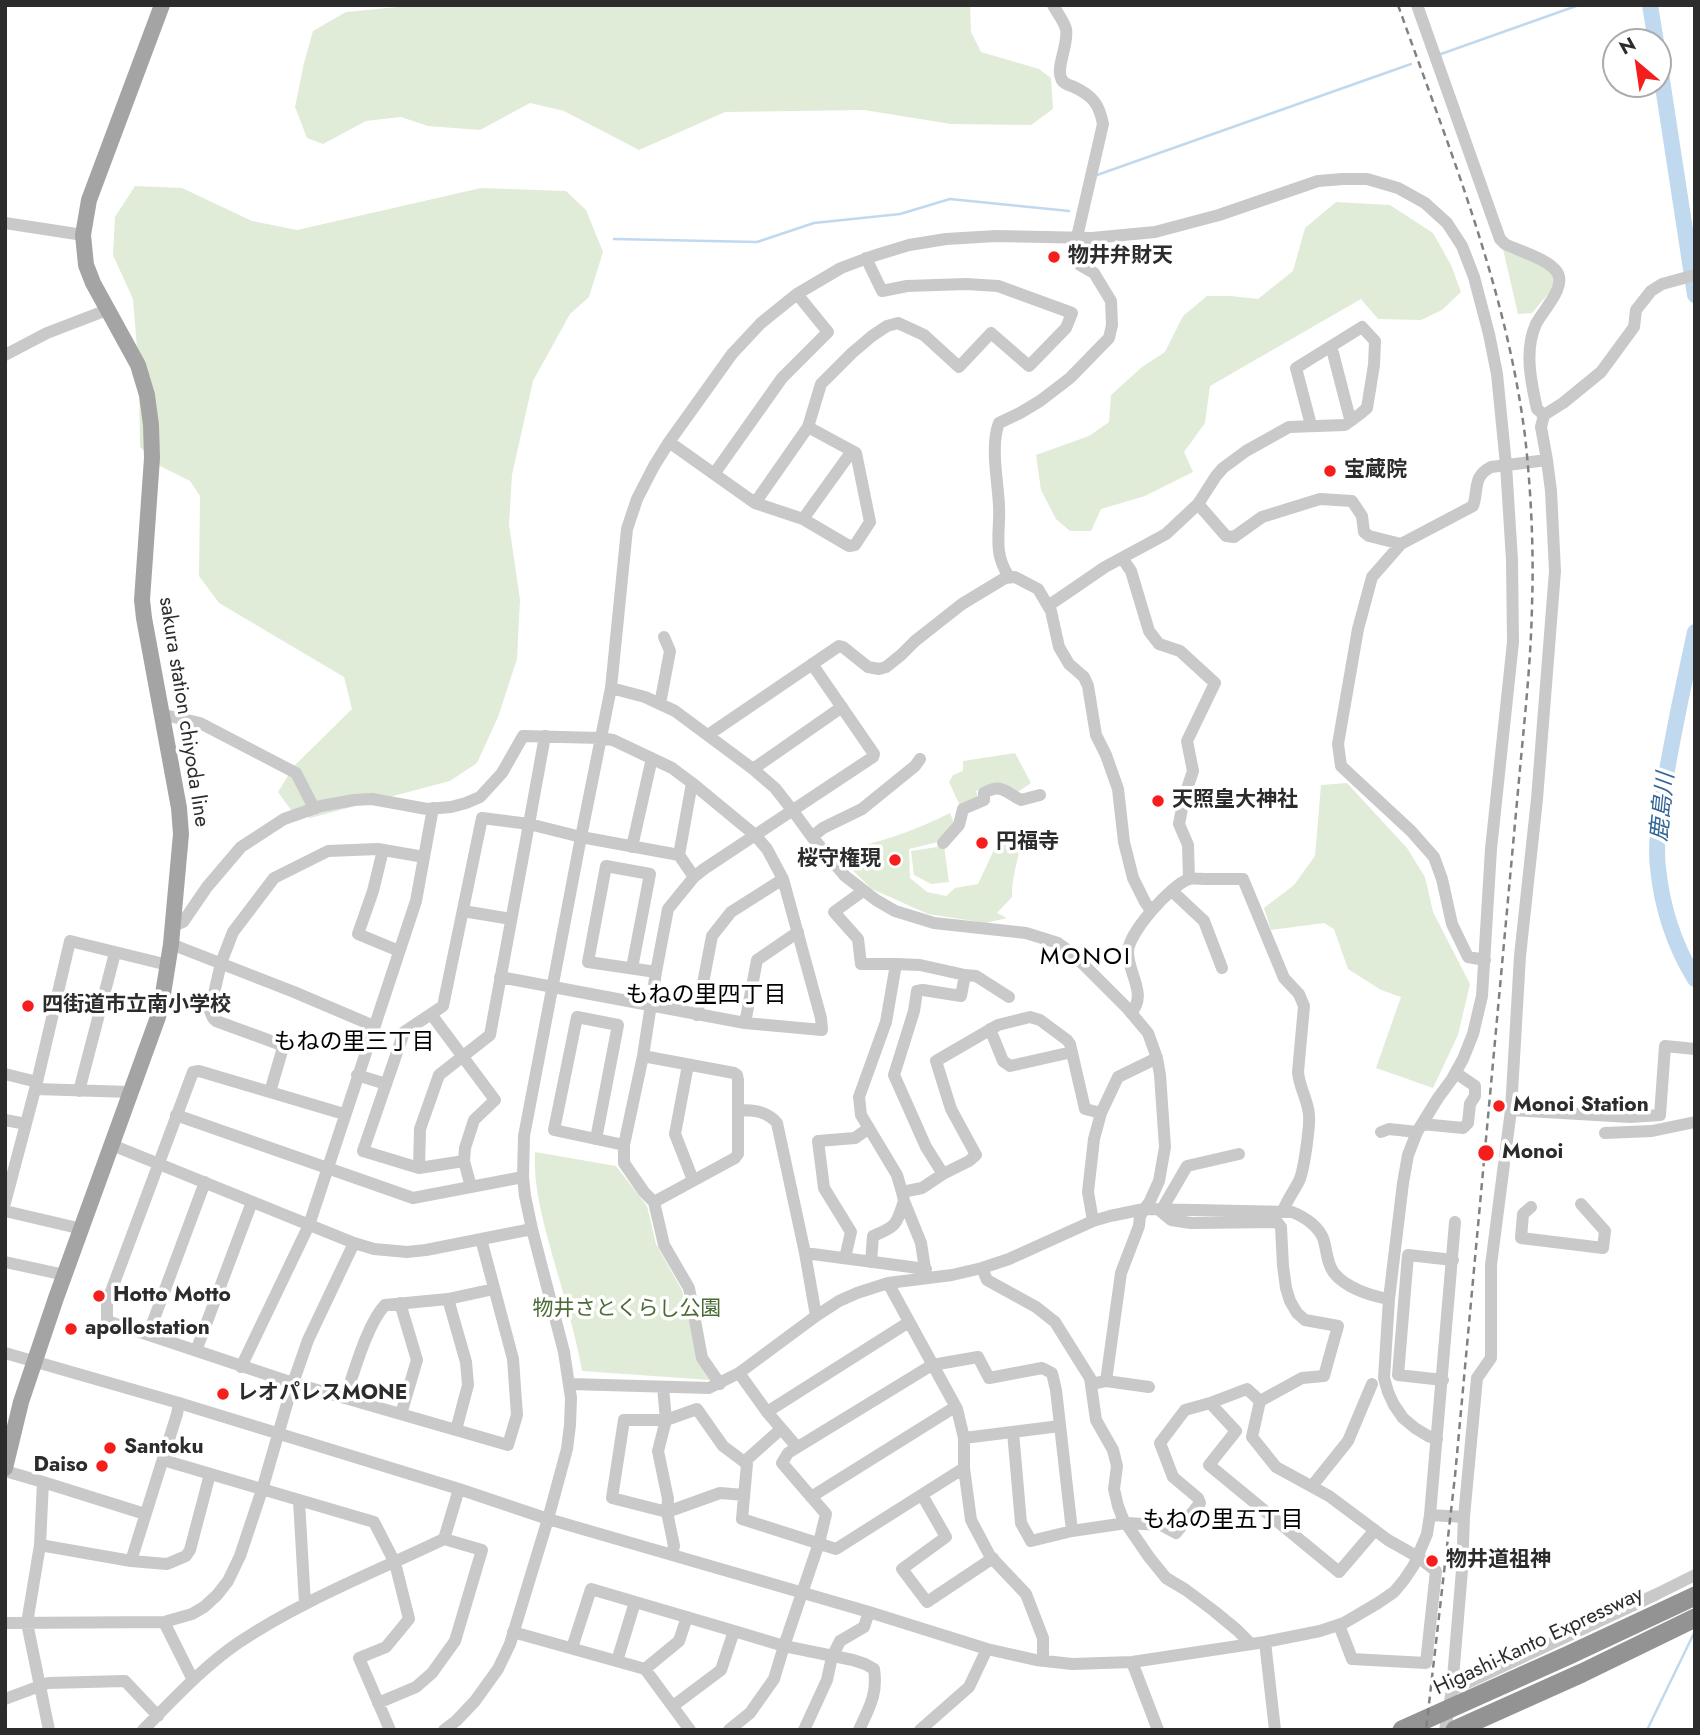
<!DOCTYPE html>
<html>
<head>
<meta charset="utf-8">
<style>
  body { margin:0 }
  #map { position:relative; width:1700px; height:1735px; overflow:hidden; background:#fff; font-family:Jost,sans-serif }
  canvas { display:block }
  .frame { position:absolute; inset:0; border:7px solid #2c2c2c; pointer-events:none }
  .north { position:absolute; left:1602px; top:28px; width:70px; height:70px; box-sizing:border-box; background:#fff; border:2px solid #ababab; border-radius:50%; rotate:331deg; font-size:19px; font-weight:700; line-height:28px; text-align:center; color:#2c2c2c }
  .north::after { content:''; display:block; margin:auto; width:24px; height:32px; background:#f51e1c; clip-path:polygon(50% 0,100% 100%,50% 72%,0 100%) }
</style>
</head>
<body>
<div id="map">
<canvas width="1700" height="1735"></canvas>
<div class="frame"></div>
<div class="north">N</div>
</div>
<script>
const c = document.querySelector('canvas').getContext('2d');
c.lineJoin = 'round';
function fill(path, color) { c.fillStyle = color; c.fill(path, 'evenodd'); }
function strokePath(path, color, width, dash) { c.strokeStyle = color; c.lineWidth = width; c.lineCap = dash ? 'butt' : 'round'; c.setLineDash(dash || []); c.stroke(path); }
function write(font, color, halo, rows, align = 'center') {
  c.font = font + ' Jost,"Noto Sans JP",sans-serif'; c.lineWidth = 7; c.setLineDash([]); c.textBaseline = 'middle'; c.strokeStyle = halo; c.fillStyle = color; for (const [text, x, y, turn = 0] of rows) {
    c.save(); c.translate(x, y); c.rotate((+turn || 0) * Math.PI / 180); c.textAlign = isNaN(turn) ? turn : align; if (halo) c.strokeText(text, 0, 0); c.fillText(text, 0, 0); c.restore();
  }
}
fill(new Path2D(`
  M418,5H970L971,32L981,52L1039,69L1051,78L1053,109L1031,125L951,124L864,110L725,112L639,150L564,111L530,103L480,130L428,126L401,117L366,121L323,144L307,138L295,107L304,63L313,31L346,12Z
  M135,186L182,188L252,221L297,230L481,188L566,191L586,210L603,252L589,297L570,314L533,381L512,475L509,524L520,600L517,659L498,717L477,763L450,781L310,818L291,810L278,792L294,766L352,709L344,677L219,603L199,576L200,496L190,481L154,463L152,458L140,447L139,374L133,299L113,255L115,217Z
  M1336,202L1390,205L1433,233L1451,265L1461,292L1442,310L1421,320L1378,319L1361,299L1210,386L1205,423L1184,452L1193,472L1145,496L1101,509L1091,531H1070L1056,519L1041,490L1036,455L1089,436L1109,422L1111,395L1142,367L1165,352L1183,316L1207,296H1231L1258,299L1293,271L1305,228Z
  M1503,249L1537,262L1555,275L1554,287L1532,313L1518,314Z
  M1015,753L1031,783L1015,794C998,779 996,782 976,791L979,800L961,808L949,782L953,775L963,771V761Z
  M1347,783L1407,848L1425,877L1433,912L1470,984L1458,1035L1433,1088L1376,1068L1401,997L1381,990L1348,969L1334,929L1324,923L1271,930L1264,908L1294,885L1315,856L1321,785Z
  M950,813L954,823L938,842L909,849L910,878L927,892L946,896L955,888L978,884L993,852L1005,835L1022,826C1023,850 1011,873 1012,897L997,913L1007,918L986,923L928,914L872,889L848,866L858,847C892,838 918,829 950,813Z
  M944,846L949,882L931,884L914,875L911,851Z
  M535,1152L616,1166L647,1206L656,1244L682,1290L698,1360L710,1380L582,1371C575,1331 563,1293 552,1254C543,1220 533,1187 535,1152Z`), '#e1ecd8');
strokePath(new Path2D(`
  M1441,54L1579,5
  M1097,175L1411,64
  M614,239L757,242L814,223L900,214L950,199L1069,211
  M1647,1730L1695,1631`), '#c1d9ee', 2.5);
strokePath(new Path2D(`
  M1650,5L1656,42
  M1658,54L1695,295
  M1695,632C1684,684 1672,736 1664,789C1660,814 1655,843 1658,868C1662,907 1674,945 1695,979`), '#c1d9ee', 16);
strokePath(new Path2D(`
  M1417,5L1500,239L1505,244C1519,251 1548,259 1557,272C1567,287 1543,310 1536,324C1524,350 1531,382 1537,409L1544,415
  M5,223L83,235
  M1330,347L1333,353L1349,415L1352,420
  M5,355L47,333L107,310
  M669,442L755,503L803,519L849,546L855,545L870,522L856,453L808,427L821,384L852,353L872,336L887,326L898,323L924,335L959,367L991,333L1029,366L1066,328L1072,313L998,286L966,284L907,286L882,291L866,258
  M714,474L782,378L828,332L797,294
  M755,503L808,427
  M1198,504L1226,536L1234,537L1262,517L1320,499L1352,501L1362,516L1364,532L1369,536L1401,544
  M803,519L852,451
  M1122,558L1131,571L1149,631L1159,644L1180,651L1215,683L1187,741L1193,771L1184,798L1179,824L1188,845L1189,879
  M1009,577C1004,569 1000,561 999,551C997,537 1000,521 999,506C998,482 990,445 999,423L1020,413L1040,401L1070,378L1109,338L1112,325L1111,301L1094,273L1080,265L1078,260L1077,237L1103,124C1099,104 1093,96 1074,87C1069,85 1063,84 1061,78C1056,66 1069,44 1066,29C1064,21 1057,13 1053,5
  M1048,606L1105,567L1166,534L1198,504L1216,476L1223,468L1246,451L1289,427L1345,425L1360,414L1367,408L1374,365L1375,341L1362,327L1296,368L1311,425
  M611,688L645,697L675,711L753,769L775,788L793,811L812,837L845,876L876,900L895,911L934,923L1026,933L1058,943L1069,951L1086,967L1127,1008L1148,1033L1157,1058L1160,1075L1165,1147L1159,1181L1150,1201L1140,1216L1139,1226L1121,1273L1106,1381L1091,1384
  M660,704L670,651L664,637
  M162,716H169L200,723L296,773L314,808
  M708,735L839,646L843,647L868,667L879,669L886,667L901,655L915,641L962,604L1005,578L1015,577L1038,589L1051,611L1059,647L1069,664L1084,677L1088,686L1096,735L1106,755L1118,789L1124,842L1133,878L1145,902L1151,911
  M545,736L529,824L581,837L679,855
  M753,769L842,707
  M692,783L679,855L694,877
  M812,837L823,828L862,809L915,766L920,759
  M943,843L959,825L963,809L984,800V793C1002,783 1005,792 1021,800L1040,795
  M632,847L652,758
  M383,850L373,891L358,934L399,951
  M863,891L834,912L858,939L861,964H896
  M1172,891L1204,921L1222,968
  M463,911L511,919
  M173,926L183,922L207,887L241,847L284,819L321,806L354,800L372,799L427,809L451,807L466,803L480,797L502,773L523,736L600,738L613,740L672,768L692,783L755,835L767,849L783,879L821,1018L822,1030L745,1023L500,977
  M171,944L294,992L374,1026
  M1485,960L1468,957L1452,924L1442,879L1434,857L1411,831L1341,766L1338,744L1358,629L1372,577L1401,544L1473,506C1479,489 1472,477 1491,467L1547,460L1541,427L1544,415L1563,403L1601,372L1634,327L1636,310L1651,291L1662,284L1695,275
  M632,968L650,874L606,866L588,962L656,972
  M1009,997L976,976L965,975L920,965L896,964L886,1022L859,1097L861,1115L897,1175L902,1192L922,1188L943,1174L969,1161L976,1155L951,1109L936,1061L998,1025L1030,1017L1040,1020L1067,1040L1070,1044L1085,1109L1101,1113
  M1131,1013C1148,994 1128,974 1128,952C1128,933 1171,885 1189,879C1193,878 1201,879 1205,879C1218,879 1231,879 1243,879L1284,978L1299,994L1304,1006L1298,1072C1299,1087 1308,1100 1309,1115C1310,1126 1304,1171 1299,1181C1294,1191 1287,1200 1283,1211
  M431,1014L495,1100L474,1120L465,1148L464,1161
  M697,1015L712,936L731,912L783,879
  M745,1023L757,960L798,932
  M990,1029L1003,1061L1010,1066L1072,1052
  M643,1056L734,1073L737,1075L738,1080V1154L735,1158L654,1202L644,1192L624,1163V1145L643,1056L656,972L668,909L694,877L704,869L873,757L874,754L812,664
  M688,1065L675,1134L693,1180
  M5,1074L37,1082
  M357,1075L386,1084
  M35,1089L131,1092
  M79,1091L115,953
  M270,1092L282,1051V1047L279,1044L216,1021L213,1018L210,1011L221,963L233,932L274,878L328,851L378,849L424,857
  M738,1110C754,1110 767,1111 777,1123L805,1253L816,1316
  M1511,1110L1630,1117L1660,1115L1665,1046L1695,1049
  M344,1114L199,1071L193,1072L107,1302V1321L293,1383L508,1445L517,1415L513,1359L481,1239
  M176,1115L413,1198L523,1177
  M5,1120L26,1124
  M1422,1124L1463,1128L1468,1123L1470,1104L1475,1096V1086L1456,1073
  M1381,1132L1389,1129L1417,1132
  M1605,1133L1652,1131L1695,1122
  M596,1139L618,1025L577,1017L554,1130L624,1145
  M112,1145L354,1243L374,1249L407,1252L426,1250L532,1229
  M1505,1156L1511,1110L1520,956L1537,799L1555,571L1551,491L1547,460
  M419,1168L420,1129L439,1075L490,1035L529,824L482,818L443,1006L404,1032L363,1151L419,1168L464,1161L471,1187
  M943,1174L926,1147L894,1075L914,1011L917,991L923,990L961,996L965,975
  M902,1192L904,1201L921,1243L926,1275
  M654,1202L664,1245L689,1288L702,1358L720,1384
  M5,1203L37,1082L70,941L168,965
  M1531,1207L1523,1214L1521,1238L1603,1248L1605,1231L1581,1204
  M1162,1209L1187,1166L1239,1154
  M1159,1210L1171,1220L1191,1223L1277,1222L1281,1227L1283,1266L1286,1288L1290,1301L1297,1313L1305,1320L1338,1326L1324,1376L1302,1378L1260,1401L1252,1437L1276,1467L1329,1496L1388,1540L1418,1557L1436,1571L1426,1663L1352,1659L1339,1625
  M5,1211L82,1229
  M1093,1221L1088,1192L1094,1139L1101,1113L1118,1077L1157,1058
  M805,1253L926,1269
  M845,1258L851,1232L824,1188L818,1141L855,1138L869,1128
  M5,1262L65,1275
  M871,1262L873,1236C897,1226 896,1225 904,1201
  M982,1268L987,1280L1036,1307L1055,1322L1090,1378L1096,1420L1113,1450L1117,1466L1114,1489L1118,1506L1123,1519L1149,1557L1166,1578L1186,1590L1214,1611L1237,1630L1251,1644
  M888,1283L957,1409L964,1438
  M448,1299L466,1362L468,1385L456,1430
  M400,1303L417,1360L401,1414
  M148,1335L205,1182
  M196,1351L252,1202
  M5,1353L179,1403L459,1489L548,1519L869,1612L987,1649L1036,1660L1072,1664L1132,1662L1265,1642L1320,1631L1344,1623L1378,1603L1394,1592L1404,1580L1414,1565L1427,1534L1430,1515L1455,1222
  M241,1367L309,1225L416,901L433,808
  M739,1373L767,1412L797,1447
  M1443,1380L1398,1375L1408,1255L1453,1260
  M1106,1381L1149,1387
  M570,1384L709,1388L739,1373L816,1316L839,1301L857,1293L888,1283L952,1275L982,1268L1009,1259L1093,1221L1110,1216L1144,1209L1292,1212C1305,1217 1320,1227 1324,1241C1327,1252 1327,1264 1334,1273C1346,1288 1371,1296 1389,1299
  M663,1387L666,1420L658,1451L668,1499L667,1512L674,1546L672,1554
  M345,1398C354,1373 367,1324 385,1305L448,1299L494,1289
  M1210,1403L1247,1389L1260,1401
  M767,1412L909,1322
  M1013,1432L1021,1523L1031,1541L1072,1531
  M163,1460L374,1522L395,1563L409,1619L386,1647L359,1658L390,1730
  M744,1462L781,1429
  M5,1471L43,1482
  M1312,1486L1348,1441L1372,1384
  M744,1495L720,1493L667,1512L612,1498L624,1420H666L697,1409L723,1446L747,1464L742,1519L836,1549L964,1468
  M922,1495L946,1537L902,1569L927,1602L993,1558
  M811,1497L955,1407
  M299,1501L305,1604
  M1430,1515L1464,1517
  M40,1545L131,1561L167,1564L186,1556L190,1550L210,1474
  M131,1561L177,1414L179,1403
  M164,1622L193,1680
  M5,1623L164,1622L192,1614L204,1607L217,1595L228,1581L240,1556L262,1490L293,1383L308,1340L354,1243
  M513,1632L645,1669L690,1730
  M1265,1642L1275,1730
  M572,1648L591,1589L734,1631L721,1670L673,1706
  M617,1661L635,1602
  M1043,1661V1638L1026,1594L990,1556L971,1520L964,1468V1438L1060,1426
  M1132,1662L1158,1730
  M645,1669L679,1641L687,1617
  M1452,1690L1657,1594L1695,1575
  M5,1699L48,1683L125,1681L158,1716
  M378,1703L416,1687L432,1673L455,1641L482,1550L444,1539
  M49,1730L27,1623L40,1545L43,1482L145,1514
  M143,1730C173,1700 203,1667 238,1643C302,1600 375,1572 444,1539L459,1489
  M444,1730L456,1721L475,1701L498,1669L510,1644L548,1519L567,1449L570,1425L571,1398L564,1352L532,1229L525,1196L523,1177L524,1136L581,837L611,688L627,529L637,499L654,466L669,442L732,354L761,323L797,294L841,268L873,256L909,245L946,239L996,236L1092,238L1155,232L1219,215L1318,181L1343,179H1367L1398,188L1425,203L1447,223L1462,246L1474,277L1489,334L1497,374L1506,465L1512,560L1513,642L1491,849L1482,996L1473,1034L1463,1059L1452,1079L1438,1098L1417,1132L1408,1155L1403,1183L1389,1299L1384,1378L1388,1392L1394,1405L1403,1418L1415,1428L1428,1436L1437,1439
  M729,1730L750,1713L774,1679L784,1646L734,1631
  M804,1730L827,1680L832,1657L840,1641L864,1627L869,1612
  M859,1730C869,1708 878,1694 874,1669L865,1664L853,1660L784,1646L819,1543L826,1514L782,1463L788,1453L932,1365L978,1357L989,1378L1042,1368L1052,1373L1056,1390L1072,1531L1126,1523L1161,1525L1176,1533L1200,1503L1198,1498L1173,1477L1160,1443L1185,1410L1210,1403L1236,1431L1209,1465L1339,1572L1375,1530
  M920,1730L969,1687L987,1649
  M1445,1730L1452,1690L1462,1570L1464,1517L1477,1378L1491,1358V1265L1504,1164`), '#c9c9c9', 12);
strokePath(new Path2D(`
  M5,1468L21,1402L56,1298L158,1017L163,994L171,944L181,834L179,808L144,618L142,600L152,458L151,425L147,395L138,365L93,283L86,265L83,235L89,200L162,5`), '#a4a4a4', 16);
strokePath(new Path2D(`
  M1402,1730L1569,1655L1695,1596
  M1455,1730L1582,1673L1695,1618`), '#939393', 19);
strokePath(new Path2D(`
  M1398,5C1448,146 1506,286 1525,436C1531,490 1534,551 1532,605C1531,660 1525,714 1520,769L1455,1476L1426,1730`), '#818181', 2.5, [7, 5]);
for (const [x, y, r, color] of [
  [1054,257,7,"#f51e1c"],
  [1330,471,7,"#f51e1c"],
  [1158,801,7,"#f51e1c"],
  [982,843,7,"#f51e1c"],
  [895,860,7,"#f51e1c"],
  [28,1006,7,"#f51e1c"],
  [1499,1106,7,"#f51e1c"],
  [1486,1153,9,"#f51e1c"],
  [99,1296,7,"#f51e1c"],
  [71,1329,7,"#f51e1c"],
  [223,1394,7,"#f51e1c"],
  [110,1448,7,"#f51e1c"],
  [102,1466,7,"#f51e1c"],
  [1432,1561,7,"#f51e1c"]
]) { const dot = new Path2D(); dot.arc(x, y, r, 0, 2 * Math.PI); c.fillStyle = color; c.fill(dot); strokePath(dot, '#fff', 2.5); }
write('bold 21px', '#2c2c2c', '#fff', [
  ["物井弁財天",1068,257],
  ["宝蔵院",1344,471],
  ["天照皇大神社",1172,801],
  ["円福寺",996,843],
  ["桜守権現",881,860,"right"],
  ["四街道市立南小学校",42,1006],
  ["Monoi Station",1513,1106],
  ["Monoi",1502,1153],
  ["Hotto Motto",113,1296],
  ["apollostation",85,1329],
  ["レオパレスMONE",237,1394],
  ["Santoku",124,1448],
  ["Daiso",88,1466,"right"],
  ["物井道祖神",1446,1561]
], 'left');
write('21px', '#2c2c2c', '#fff', [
  ["sakura station chiyoda line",183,712,81],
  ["Higashi-Kanto Expressway",1539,1642,-25]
]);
write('21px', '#4b6b36', '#fff', [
  ["物井さとくらし公園",627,1310]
]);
write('italic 23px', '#336795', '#fff', [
  ["鹿島川",1664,807,-84]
]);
write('23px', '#000', '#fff', [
  ["もねの里四丁目",706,996],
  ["もねの里三丁目",354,1043],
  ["もねの里五丁目",1223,1521]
]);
c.letterSpacing = '2px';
write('24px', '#000', '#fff', [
  ["MONOI",1086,958]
]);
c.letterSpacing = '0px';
</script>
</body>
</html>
